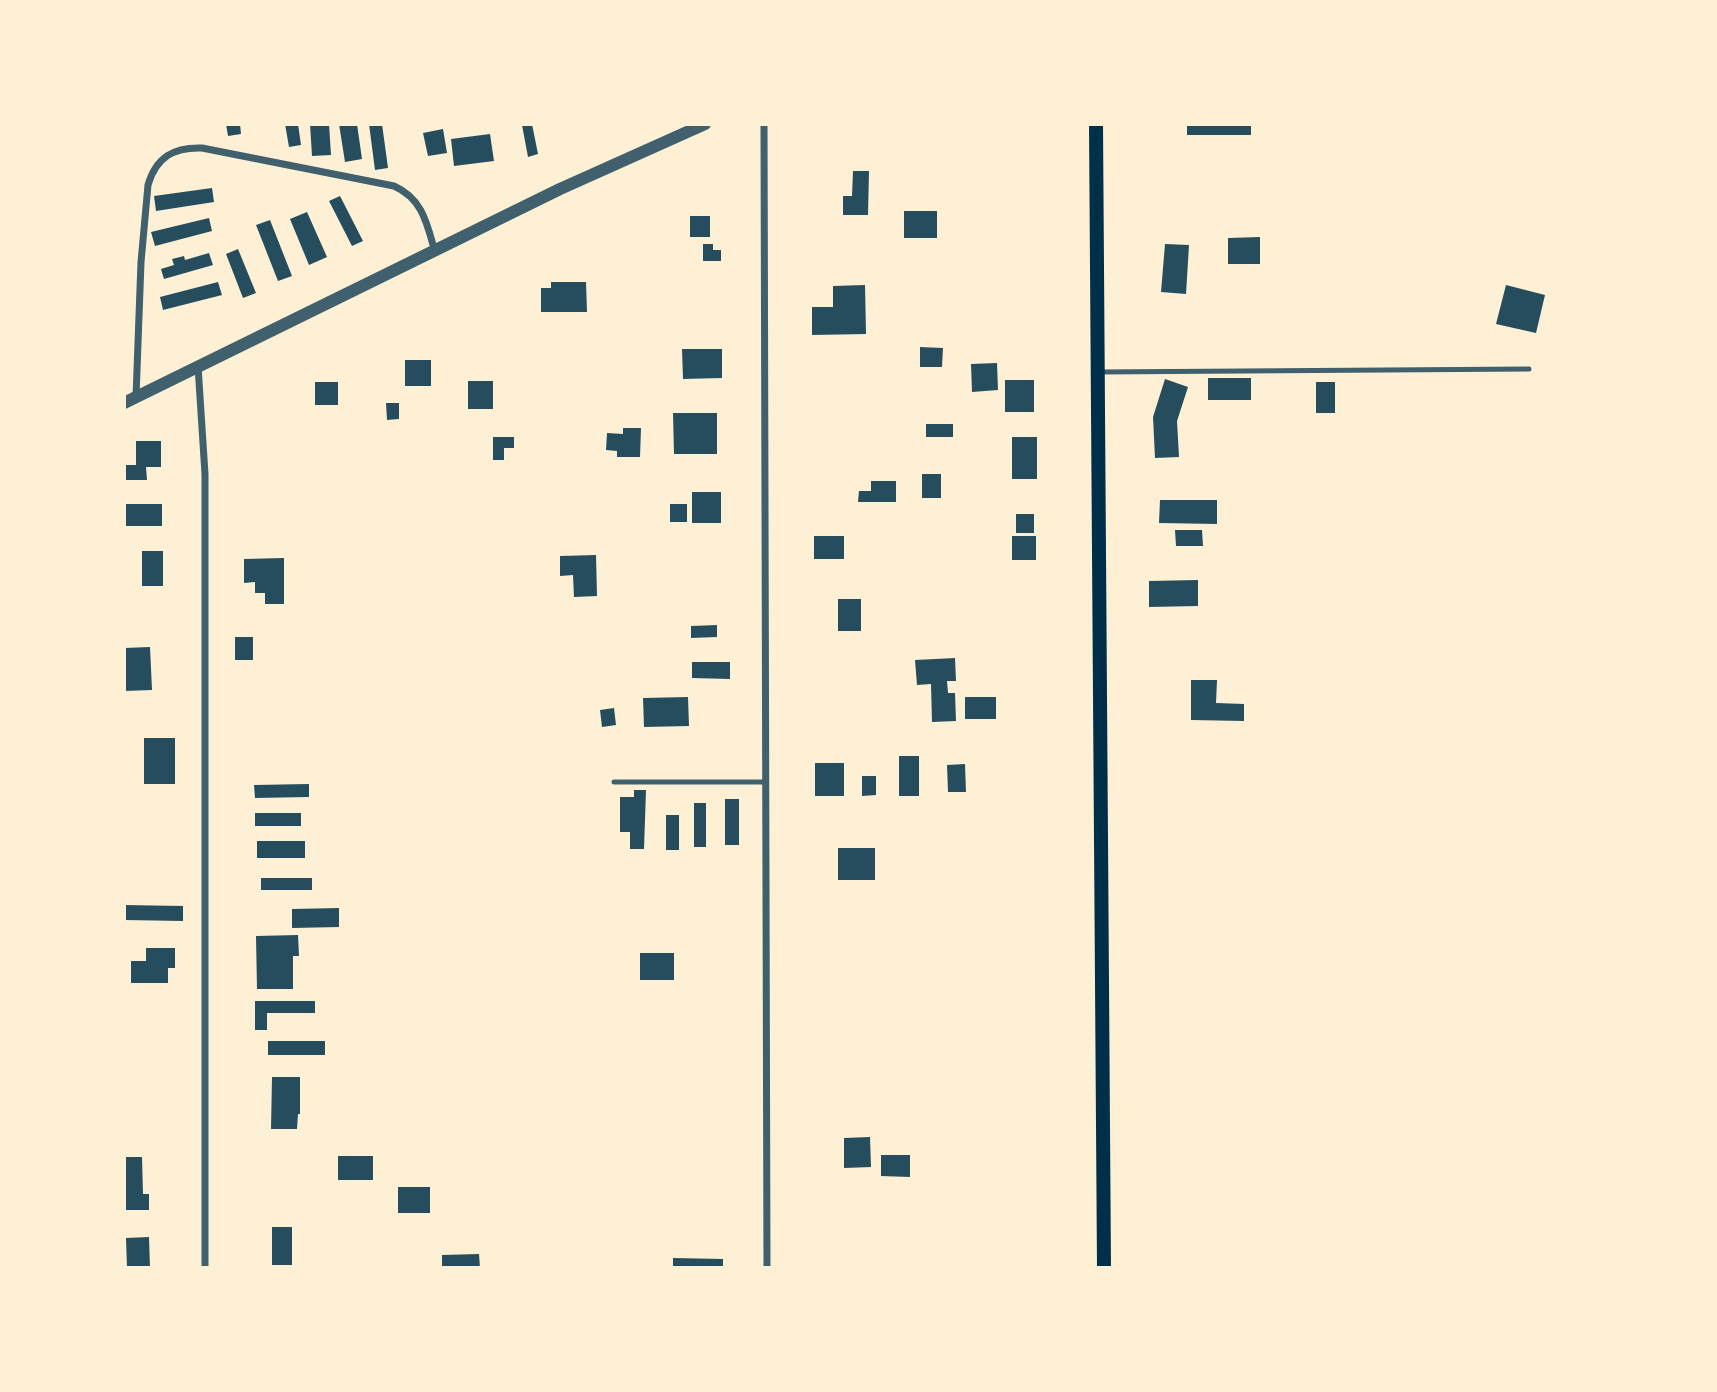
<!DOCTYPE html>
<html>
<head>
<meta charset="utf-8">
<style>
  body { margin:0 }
  #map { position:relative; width:1717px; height:1392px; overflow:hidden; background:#fdf0d5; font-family:Poppins,sans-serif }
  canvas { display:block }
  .frame { position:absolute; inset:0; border:126px solid #fdf0d5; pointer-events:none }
</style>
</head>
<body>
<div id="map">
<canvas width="1717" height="1392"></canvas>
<div class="frame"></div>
</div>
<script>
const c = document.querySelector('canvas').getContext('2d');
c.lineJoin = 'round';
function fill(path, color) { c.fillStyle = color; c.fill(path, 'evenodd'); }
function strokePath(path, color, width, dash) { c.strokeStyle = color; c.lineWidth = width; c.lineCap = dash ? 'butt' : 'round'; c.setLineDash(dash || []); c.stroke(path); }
fill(new Path2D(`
  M226,124H240L241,134L228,136Z
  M285,124H298L301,145L289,147Z
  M310,124H329L331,155L312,156Z
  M339,124H357L362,159L345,162Z
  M369,124H382L388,168L375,170Z
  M524,124H532L538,154L528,157L522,125Z
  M1187,124H1251V135H1187Z
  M443,129L447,153L428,156L423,133Z
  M490,134L494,161L454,166L451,139Z
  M853,171H869L868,215H843V196H852Z
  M212,188L214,202L156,211L154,196Z
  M340,196L363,241L352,246L329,201Z
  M904,211H937V238H904Z
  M307,212L327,257L309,265L290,219Z
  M690,216H710V237H690Z
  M209,218L212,231L155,246L151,232Z
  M270,220L292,276L278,281L256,225Z
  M1260,237V264H1228V238Z
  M703,244H713V250H721V261H703Z
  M1165,244L1189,245L1186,294L1161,292Z
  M238,249L256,293L243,298L226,254Z
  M209,253L213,265L164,279L161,269L174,265L172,259L184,256L185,260Z
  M218,282L222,295L163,310L160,297Z
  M551,282H586L587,312H541V288H551Z
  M865,285L866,334L812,335V307H833V286Z
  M1506,285L1545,295L1536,333L1496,324Z
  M920,347L943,348L942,367H920Z
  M682,349H722V378L683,379Z
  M405,360H431V386H405Z
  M997,363L998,390L972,392L971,364Z
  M1208,378H1251V400H1208Z
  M1165,379L1188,387L1177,421L1179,457L1155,458L1153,417Z
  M1005,380H1034V412H1005Z
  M468,381H493V409H468Z
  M315,382H338V405H315Z
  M1316,382H1335V413H1316Z
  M386,403H399V419L387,420Z
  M673,413H717V454H674Z
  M926,424H953V437H926Z
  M623,428H641L640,457H617V451L606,450L607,433L623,434Z
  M493,437H514V448H504V460H493Z
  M1012,437H1037V479H1012Z
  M136,441H161V467H146L147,480H124V465H136Z
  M922,474H941V498H922Z
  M871,481H896V502H858L859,491H871Z
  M692,492H721V523H692Z
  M1160,500H1217V524L1159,523Z
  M125,504H162V526H125Z
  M670,504H687V522H670Z
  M1016,514H1034V533H1016Z
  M1175,530H1202L1203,546H1176Z
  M814,536H844V559H814Z
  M1012,536H1036V560H1012Z
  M142,551H163V586H142Z
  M596,555L597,596L574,597L573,575L560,576V556Z
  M284,558V604H265V593H255V582L244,583V559Z
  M1198,580V606L1149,607V581Z
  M838,599H861V631H838Z
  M717,625V637L691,638V626Z
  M235,637H253V660H235Z
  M150,647L152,690L124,691V648Z
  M955,658L956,681H947L948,693H955L956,721L932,722L931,684L917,685L915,660Z
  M692,662H730V679L692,678Z
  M1191,680H1217L1216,703L1244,704V721L1191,720Z
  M688,697L689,726L644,727L643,698Z
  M965,697H996V719H965Z
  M614,708L616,725L602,727L600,710Z
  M144,738H175V784H144Z
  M899,756H919V796H899Z
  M815,763H844V796H815Z
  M965,764L966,792H948L947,765Z
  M862,776H876V795L862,796Z
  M309,784V797L255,798L254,785Z
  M634,790H646L644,849H630V832H620V797H634Z
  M725,799H739V845H725Z
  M694,803H706V847H694Z
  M255,813H301V826H255Z
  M666,815H679V850H666Z
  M257,841H305V858H257Z
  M838,848H875V880H838Z
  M261,878H312V890H261Z
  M124,905L183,906V921L124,920Z
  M339,908V927L292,928V909Z
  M298,935L299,956H293V989H257L256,936Z
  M146,948H175V968H168V983H131V961H146Z
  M640,953H674V980H640Z
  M255,1001H315V1013H267V1030H255Z
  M268,1041H325V1055H268Z
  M272,1077H300V1114H298L297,1129H271Z
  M870,1137L871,1167L844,1168V1138Z
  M881,1155H910V1177L881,1176Z
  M338,1156H373V1180H338Z
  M124,1157H142L143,1194H149V1210H124Z
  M398,1187H430V1213H398Z
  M272,1227H292V1265H272Z
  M149,1237L150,1268H127L126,1238Z
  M479,1254L480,1268H442V1255Z
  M673,1258L723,1259V1268H673Z`), '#264d5e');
strokePath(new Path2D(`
  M1099,372L1529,369
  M614,782H766`), '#3f606c', 5);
strokePath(new Path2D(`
  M764,124L767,1268
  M198,366L205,474V1268
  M136,397L141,262L148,185C156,157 174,147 202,148L394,186C423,199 427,224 435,252`), '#3f606c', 7);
strokePath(new Path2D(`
  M124,403L560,189L705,124`), '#3f606c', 12);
strokePath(new Path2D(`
  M1096,124L1104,1268`), '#003049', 14);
</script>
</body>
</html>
